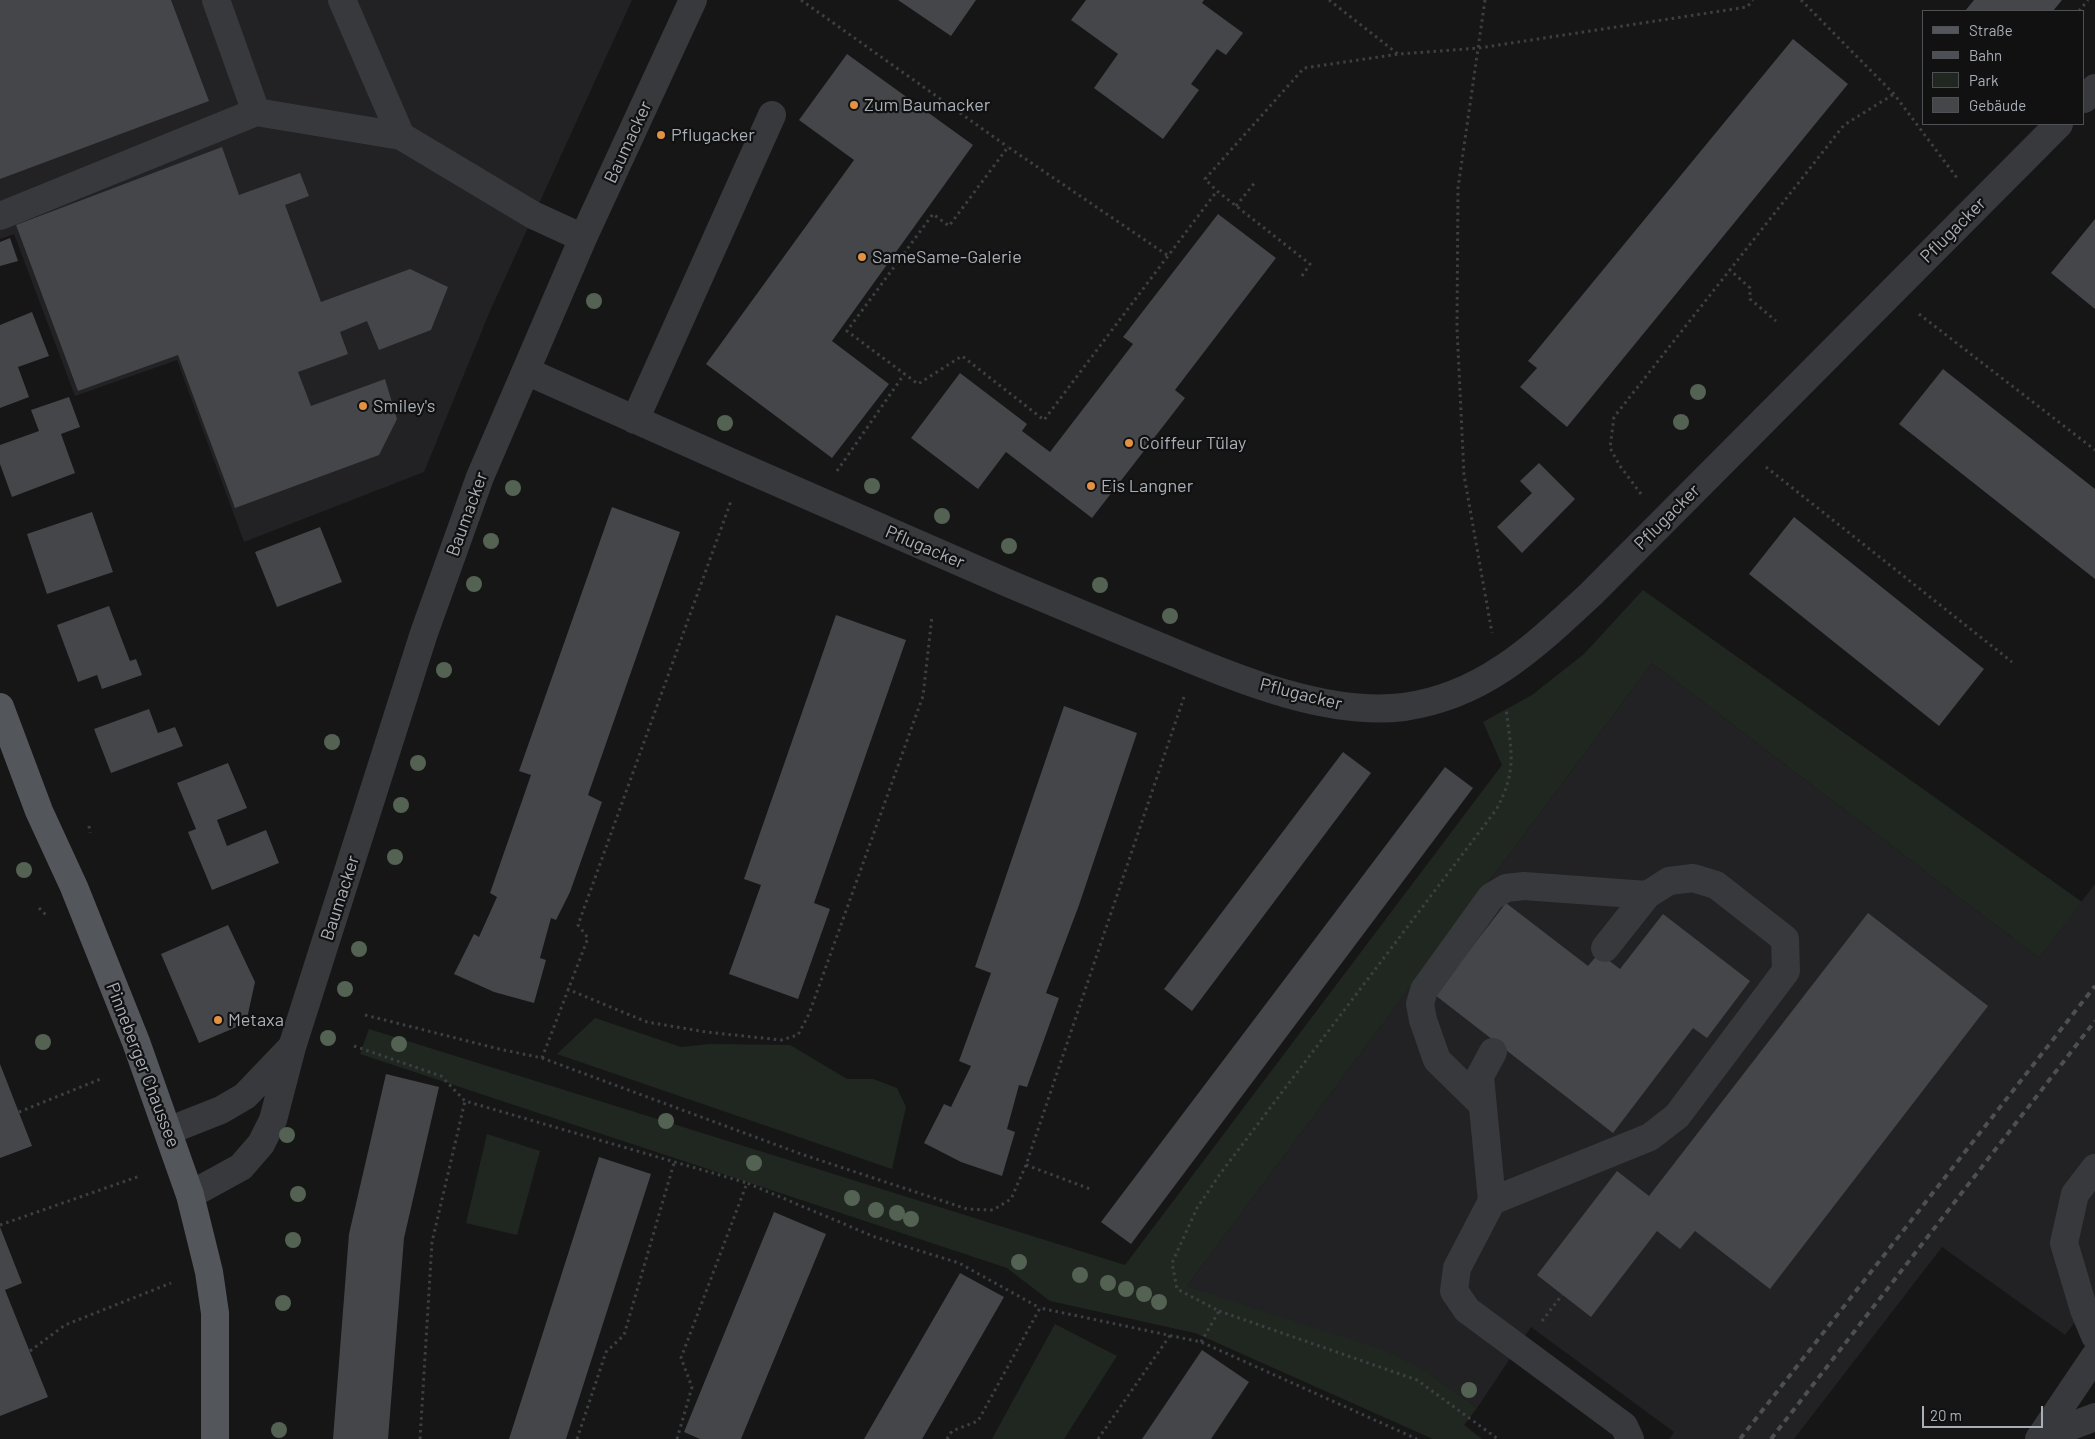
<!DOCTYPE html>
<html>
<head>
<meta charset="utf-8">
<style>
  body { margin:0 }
  #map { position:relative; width:2095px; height:1439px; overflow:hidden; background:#161617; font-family:Barlow,sans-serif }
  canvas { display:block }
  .legend { position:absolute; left:1922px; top:10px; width:162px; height:115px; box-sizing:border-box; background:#111112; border:1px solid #4e5054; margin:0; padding:6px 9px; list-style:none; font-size:15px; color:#a9afb6 }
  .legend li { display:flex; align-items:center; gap:10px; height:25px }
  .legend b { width:25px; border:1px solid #4e5054 }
  .scale { position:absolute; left:1922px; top:1406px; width:121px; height:22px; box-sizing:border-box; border:2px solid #a9afb6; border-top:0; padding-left:6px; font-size:15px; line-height:18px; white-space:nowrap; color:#a9afb6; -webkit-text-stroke:4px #111112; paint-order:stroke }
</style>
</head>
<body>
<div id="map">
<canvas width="2095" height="1439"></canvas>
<ul class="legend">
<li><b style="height:6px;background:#53565b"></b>Straße</li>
<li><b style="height:6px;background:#4c4f53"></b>Bahn</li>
<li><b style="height:14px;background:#202720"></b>Park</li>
<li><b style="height:14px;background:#45464a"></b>Gebäude</li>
</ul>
<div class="scale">20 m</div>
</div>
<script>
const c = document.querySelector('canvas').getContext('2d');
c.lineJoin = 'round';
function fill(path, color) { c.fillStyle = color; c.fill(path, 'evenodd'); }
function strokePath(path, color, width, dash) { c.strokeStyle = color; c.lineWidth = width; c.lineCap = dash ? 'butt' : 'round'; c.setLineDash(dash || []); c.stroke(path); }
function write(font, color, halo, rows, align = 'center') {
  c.font = font + ' Barlow,sans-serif'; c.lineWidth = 4.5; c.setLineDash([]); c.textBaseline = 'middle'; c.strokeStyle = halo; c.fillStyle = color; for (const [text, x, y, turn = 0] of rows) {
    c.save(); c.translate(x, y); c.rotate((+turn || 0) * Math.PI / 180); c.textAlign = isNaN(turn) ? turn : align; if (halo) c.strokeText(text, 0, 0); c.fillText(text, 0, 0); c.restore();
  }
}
fill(new Path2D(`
  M0,0H632L490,311L424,472L244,542L177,360L75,396L14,234L0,239Z
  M1652,663L2039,958L2095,884V1296L2065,1335L1942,1247L1794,1439H1669L1674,1432L1531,1327L1477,1408L1429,1373L1187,1286Z`), '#222224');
fill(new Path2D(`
  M1643,590L2082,902L2039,958L1652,663L1187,1286L1383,1350L1429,1373L1477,1408L1464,1425L1482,1439H1433L1195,1333L1050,1301L1007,1268L360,1054L369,1029L1125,1265L1502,765L1483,722L1532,695L1584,654Z
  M595,1018L681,1047L710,1044L790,1045L847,1079H873L897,1088L906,1107L892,1169L557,1054Z
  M487,1134L540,1151L517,1235L466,1223Z
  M1055,1324L1117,1356L1064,1439H992Z`), '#202720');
fill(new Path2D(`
  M0,0H171L209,101L0,179Z
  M898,0H976L951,36Z
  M1086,0H1204L1202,3L1243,33L1226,55L1217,49L1191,84L1199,90L1163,139L1094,88L1118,54L1071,20Z
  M1974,0H2062L2053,11H1965Z
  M1793,39L1848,84L1567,427L1520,387L1537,368L1528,361Z
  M847,54L973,145L832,341L889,384L832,458L706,364L854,160L799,120Z
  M222,147L239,195L300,173L309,196L285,205L321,302L410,269L448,287L431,330L379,350L367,321L340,332L348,354L298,372L311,406L385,379L397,419L379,455L235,508L178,355L78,391L16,225Z
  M1218,214L1276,258L1175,390L1185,398L1092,518L1006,452L978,489L911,438L960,373L1027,424L1022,431L1050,452L1133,344L1123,337Z
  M2095,219V309L2051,273Z
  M10,238L18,261L0,266V242Z
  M32,312L49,356L18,367L29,397L0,408V325Z
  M1943,369L2095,489V579L1899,424Z
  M69,397L80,427L61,434L75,473L12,497L0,464V445L39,431L31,410Z
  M1539,463L1575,499L1522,553L1497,527L1532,493L1520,481Z
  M612,507L680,532L588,795L602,802L570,892L556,920L551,918L540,958L546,960L534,1003L494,992L454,974L474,934L479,937L497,897L490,893L531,775L519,771Z
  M92,512L113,572L47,594L27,534Z
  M1794,517L1984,669L1939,726L1749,574Z
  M320,527L342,582L277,607L255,552Z
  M109,606L130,661L136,659L142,675L102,689L97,675L78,682L57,625Z
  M836,615L906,640L814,903L830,909L798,999L729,974L761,885L744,879Z
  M1064,706L1137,733L1079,905L1046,993L1059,998L1027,1087L1019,1085L1007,1129L1015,1132L1002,1176L961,1162L924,1143L944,1104L951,1107L971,1066L959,1061L991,973L975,967Z
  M149,709L158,733L175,727L183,746L111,773L94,729Z
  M1343,752L1371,773L1192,1011L1164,989Z
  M228,763L247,808L217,820L227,846L266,830L279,863L212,890L188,832L196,829L177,783Z
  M1445,767L1473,788L1131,1244L1101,1222Z
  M1506,903L1588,966L1599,953L1620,969L1663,914L1750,981L1707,1038L1693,1028L1613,1133L1435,995Z
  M1868,913L1988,1006L1770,1289L1695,1231L1680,1249L1657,1231L1591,1317L1537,1275L1617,1171L1649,1196Z
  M228,925L255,982L246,1023L199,1043L161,954Z
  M0,1064L32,1146L0,1158Z
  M386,1074L439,1087L404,1238L388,1439H333L349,1234Z
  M599,1157L651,1174L566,1439H509Z
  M774,1212L826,1234L741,1439H700L684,1432Z
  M0,1227L22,1283L5,1290L48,1397L0,1416Z
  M960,1273L1004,1297L925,1434L922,1439H864Z
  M1202,1350L1249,1382L1211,1439H1142Z`), '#45464a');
strokePath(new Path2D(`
  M801,0L1008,147
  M1329,0L1398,54
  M1485,0L1458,188L1457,328L1464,475L1492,633
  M1801,0L1894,94L1957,178
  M2079,11L2088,0
  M1236,206L1256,181
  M1167,255L1008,147L949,226L933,214L847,331L918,384L962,356L1044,420L1217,191
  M1729,269L1750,288V299L1776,321
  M1302,276L1310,264L1217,191L1205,179L1304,68L1399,54L1479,48L1747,7L1753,0
  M1919,314L2095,450
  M1766,467L2012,662
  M837,471L905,373
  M1641,494L1620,466L1610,448L1614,417L1844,125L1894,94
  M89,826L90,833
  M39,908L46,915
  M567,989L647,1022L706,1032L781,1040L798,1035L809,1014L923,696L932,616
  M365,1015L499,1049L542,1058L801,1154L967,1209L993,1210L1011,1199L1026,1165L1185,694
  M354,1046L441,1076L465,1101L747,1183
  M542,1058L588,938L578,925L731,501
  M19,1112L103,1078
  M1026,1165L1093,1190
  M0,1225L140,1176
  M1219,1311L1417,1380L1498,1439
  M1542,1321L1562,1295
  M1201,1342L1219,1311L1177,1289L1172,1263L1197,1208L1220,1174L1496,810C1518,769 1511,752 1506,708
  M30,1351L65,1325L171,1283
  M420,1439L432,1242L465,1101
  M577,1439L606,1352L624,1335L674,1163
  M677,1439L692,1387L681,1358L747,1183L875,1237L959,1263L1040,1308
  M947,1439L952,1431L978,1421L1040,1308L1201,1342L1417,1439
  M1098,1439L1171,1334`), '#3d4043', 3, [2.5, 4]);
strokePath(new Path2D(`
  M216,0L256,112L401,136L533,215L583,238
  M342,0L401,136
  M2084,99L2095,88
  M0,216L256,112
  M526,371C687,443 848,514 1010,584C1058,604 1107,625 1156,645C1229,675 1323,717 1404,707C1484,696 1535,646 1591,594L2059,124
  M635,420L772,115
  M1605,948L1647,895L1669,881L1693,878L1716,885L1785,939L1786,971L1677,1116L1650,1137L1492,1201L1457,1268L1454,1291L1467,1310L1624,1426L1630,1439
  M1482,1104L1437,1060L1423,1020L1420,1004L1424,990L1491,897L1506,888L1524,886L1647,895
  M168,1131L221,1110L245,1096L289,1050
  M2095,1168L2075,1194L2064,1243L2084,1310L2095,1336
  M190,1195L241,1167L261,1144L273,1120L292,1047L424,633L480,477L583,238L693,0
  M1492,1201L1480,1076L1493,1052
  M2040,1438L2095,1417
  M2039,1439L2095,1356`), '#37393c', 28);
strokePath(new Path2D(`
  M0,707L39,811L74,887L136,1042L190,1195L209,1272L215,1313V1439`), '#53565b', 28);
strokePath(new Path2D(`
  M1740,1439L2095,986
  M1771,1439L2095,1021`), '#4c4f53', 4, [6, 5]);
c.fillStyle = '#536252';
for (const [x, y] of [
  [594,301],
  [1698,392],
  [1681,422],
  [725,423],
  [872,486],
  [513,488],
  [942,516],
  [491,541],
  [1009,546],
  [474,584],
  [1100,585],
  [1170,616],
  [444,670],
  [332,742],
  [418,763],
  [401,805],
  [395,857],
  [24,870],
  [359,949],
  [345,989],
  [328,1038],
  [43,1042],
  [399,1044],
  [666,1121],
  [287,1135],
  [754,1163],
  [298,1194],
  [852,1198],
  [876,1210],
  [897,1213],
  [911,1219],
  [293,1240],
  [1019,1262],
  [1080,1275],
  [1108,1283],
  [1126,1289],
  [1144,1294],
  [1159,1302],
  [283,1303],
  [1469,1390],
  [279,1430]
]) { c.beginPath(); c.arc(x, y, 8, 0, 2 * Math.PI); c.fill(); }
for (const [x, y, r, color] of [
  [854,105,5,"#e29243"],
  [661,135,5,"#e29243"],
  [862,257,5,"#e29243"],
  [363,406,5,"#e29243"],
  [1129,443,5,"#e29243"],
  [1091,486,5,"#e29243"],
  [218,1020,5,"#e29243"]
]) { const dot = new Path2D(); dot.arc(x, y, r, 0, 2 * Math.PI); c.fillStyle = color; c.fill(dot); strokePath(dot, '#111112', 2); }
write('18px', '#a9afb6', '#111112', [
  ["Zum Baumacker",864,105],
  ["Pflugacker",671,135],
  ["SameSame-Galerie",872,257],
  ["Smiley's",373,406],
  ["Coiffeur Tülay",1139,443],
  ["Eis Langner",1101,486],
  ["Metaxa",228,1020]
], 'left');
write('18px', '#a9afb6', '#111112', [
  ["Baumacker",628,142,-65],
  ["Pflugacker",1953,230,-45],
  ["Baumacker",467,514,-70],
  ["Pflugacker",1667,517,-45],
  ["Pflugacker",925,547,23],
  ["Pflugacker",1301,694,14],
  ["Baumacker",340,898,-72],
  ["Pinneberger Chaussee",143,1065,69]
]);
</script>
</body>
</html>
